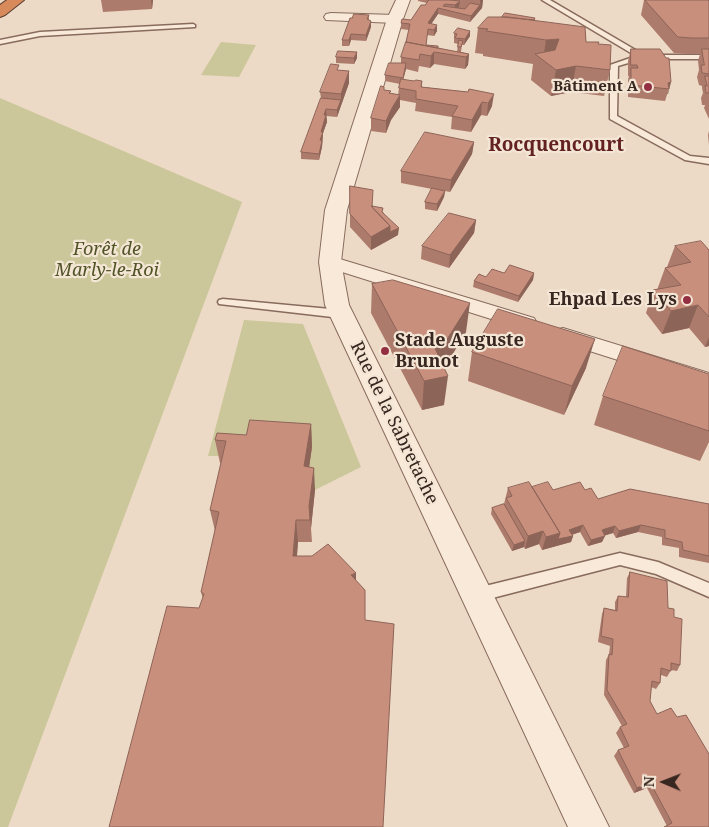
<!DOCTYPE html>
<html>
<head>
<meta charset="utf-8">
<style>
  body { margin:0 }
  #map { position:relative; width:709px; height:827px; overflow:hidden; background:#eddac6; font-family:"Noto Serif",serif }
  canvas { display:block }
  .north { position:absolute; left:639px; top:757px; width:50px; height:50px; -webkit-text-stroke:4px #f4e6d5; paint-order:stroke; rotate:271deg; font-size:14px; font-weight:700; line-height:20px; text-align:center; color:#382720 }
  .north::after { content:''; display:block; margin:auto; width:18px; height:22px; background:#382720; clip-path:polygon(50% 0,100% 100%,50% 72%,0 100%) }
</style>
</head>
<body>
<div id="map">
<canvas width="709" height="827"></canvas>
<div class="north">N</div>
</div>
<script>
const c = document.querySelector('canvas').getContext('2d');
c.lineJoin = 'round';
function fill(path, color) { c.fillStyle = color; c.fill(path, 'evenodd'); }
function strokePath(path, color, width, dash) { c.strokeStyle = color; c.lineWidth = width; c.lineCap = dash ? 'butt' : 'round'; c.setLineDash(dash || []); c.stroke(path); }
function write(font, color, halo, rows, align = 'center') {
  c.font = font + ' "Noto Serif",serif'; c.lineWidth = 4.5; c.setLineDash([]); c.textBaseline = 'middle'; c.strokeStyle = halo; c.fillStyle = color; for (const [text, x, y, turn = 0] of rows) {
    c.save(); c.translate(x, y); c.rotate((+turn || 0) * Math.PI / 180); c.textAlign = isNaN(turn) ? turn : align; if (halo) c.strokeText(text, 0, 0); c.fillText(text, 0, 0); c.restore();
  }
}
fill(new Path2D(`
  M221,42L256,45L239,77L201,75Z
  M0,98L242,202L8,827H0Z
  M244,320L303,324L361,467L315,490L221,456H208Z`), '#cbc79a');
const service = new Path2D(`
  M542,0H550L644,55H709V59H642L618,66L617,116L690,156L709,158V164L685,160L610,119V65L636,56Z
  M193,24L195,25V27L40,36L0,44V40L40,32Z
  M223,299L341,310L347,314L341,318L219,304L218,302L219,300Z
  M620,553L658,562L709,583V597L656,574L620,565L477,602L472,600L469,595L472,590L477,588Z`);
const minor = new Path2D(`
  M331,13L395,15L402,19L395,23L326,20L324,17L326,14Z
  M330,256L534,318L537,323L534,328L526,330L323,266L320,262L323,258Z
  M563,328L709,373V389L555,340L552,335L555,330Z`);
const tertiary = new Path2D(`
  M396,0H410L403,19L347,210L341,262L349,305L609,827H568L325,305L319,262L325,210L387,19Z`);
const motorway = new Path2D(`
  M7,0H24L5,15L0,17V5Z`);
strokePath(service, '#886b5c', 3);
strokePath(minor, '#886b5c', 2);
strokePath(tertiary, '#886b5c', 2);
strokePath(motorway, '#563b30', 2);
fill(service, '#f8e9d9');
fill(minor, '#f8e9d9');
fill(tertiary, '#f8e9d9');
fill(motorway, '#d88a5b');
fill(new Path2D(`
  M101,0H153L152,9L103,12Z
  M418,0H483L482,8L470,22L438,14L431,24L437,31L434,36L427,35L426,45L457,52L458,44L454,43V33L470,31V36L464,45H462L461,52L469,54L468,65L465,69L434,64L430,68L419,66L418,72L406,69L403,80L414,81H422V87L468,92L492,106L487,116L481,115L471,132L451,129L452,117L415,111L416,103L400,100V107L391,120L386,133L371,131V118L384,90L391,93L398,95L399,88L400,84L385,81V75L401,63V57L406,42L409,30L401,29V23L411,20L427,3L418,1Z
  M644,0H708L709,1V119L704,108L705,105H702L701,98L703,93L702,88V86L699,85L697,77L699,70L698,61L700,54H687L674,53L641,15Z
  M369,15V20L371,27L366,41L351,40L349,46H342V40L352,18Z
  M535,18V21L586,32V42L598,44L610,70L604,96L571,92L551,96L531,80L533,64L483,56V54L475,53L478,28Z
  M631,49L671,82L665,101L628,97V80L629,76H628V61Z
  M357,52V58L354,64L336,63V57Z
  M349,71V83L337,117L326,116L327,122L323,133L322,147L319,160L301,159V152L321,98L320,92Z
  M709,131V145L708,135Z
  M474,142L472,154L450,192L445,191L444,197L437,211L425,209V202L432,189L401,183V171Z
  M350,186L373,206L383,212L398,235L371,250L350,227Z
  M476,220L474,233L449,268L421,259L422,246Z
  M675,246L709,250V346L705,347L689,328L662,334L646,313L653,290H657L665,268L667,267Z
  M534,273L533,280L518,302L473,287L474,281L486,277Z
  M372,284L466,332L444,368V405L422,410L371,313Z
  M472,352L586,368L564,415L468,381Z
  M709,374V442L700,461L594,425L603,396Z
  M311,424L312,447L309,467L315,490L311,528L312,542H298L297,556L356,573V580L199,608L203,599L201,592L215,531L210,510L221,463H220L215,440Z
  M532,487L553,490H585L598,499L709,504V563L679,557V548L662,545V537L638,532L616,538L613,533L605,535L602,542L588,546L580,532L572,535L573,536L571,542L542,550L539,544L525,549L524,547L512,551L491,514L492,508L504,504L508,488Z
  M630,572L668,608L674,617L680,665L677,671L671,670L667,677L661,675L660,683L656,689L651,687L650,701L709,827L667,826L647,788L634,793L614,756L618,750L624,748L616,733L620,727L622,726L604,695L606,660L609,654L610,646L598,642L602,614L604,608L615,610V602L618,596L626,597L627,578Z`), '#ad7b6c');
fill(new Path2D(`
  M151,0H153L152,9Z
  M480,0H483L482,8L470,22L471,16L480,5Z
  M460,1L459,7L455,11V5Z
  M438,8V14L428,29V23Z
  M371,21V27L366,41V35Z
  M437,25V31L434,36V30Z
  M470,31V36L464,45L465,39Z
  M351,34V40L349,46V40Z
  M559,39L554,64L543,60L546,40Z
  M357,52V58L354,64V58Z
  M434,52V64L430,68L431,56Z
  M469,54L468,65L465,69L466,57Z
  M406,63V69L402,84L403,78Z
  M576,66L571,92L551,96L556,70Z
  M349,71V83L337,117V110L341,100V94Z
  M671,82L668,94H667L669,89L668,83Z
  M494,94L492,106L487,116L488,103Z
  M400,95V107L391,120L386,133V121L392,108Z
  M482,102L481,115L471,132L472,120Z
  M326,109L327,122L323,133L322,147L319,160L320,140L321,132L324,115Z
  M474,142L472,154L450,192L451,180Z
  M445,191L444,197L437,211V204Z
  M476,220L474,233L449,268L450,255Z
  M390,226L399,228L398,235L371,250V237Z
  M534,273L533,280L518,302L519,296Z
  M470,303L466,332L443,370L433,344Z
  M698,305L689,328L662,334L671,311Z
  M709,337V346L705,347Z
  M595,339L586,368L564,415L572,386Z
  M448,376L444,405L422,410L424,381Z
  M311,424L312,447L306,489L304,466Z
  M314,468L315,490L311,528L309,506Z
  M296,520L298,542L295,577L293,556Z
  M583,525L580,532L567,536L569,530Z
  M641,525L638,532L616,538L619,531Z
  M615,526L613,533L600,537L602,530Z
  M543,531L539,544L525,549L528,536Z
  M560,533L573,536L571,542L542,550L546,537Z
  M605,536L602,542L588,546L591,540Z
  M525,541L524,547L512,551L514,545Z
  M356,573V595L351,575Z
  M650,782L647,788L634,793L637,788Z`), '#8d6458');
const building = new Path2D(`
  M429,0H450L460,1L455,5L445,4L443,6L465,9L470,3L480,5L471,16L438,8L428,23L437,25L434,30L428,29L426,45L438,46V48L406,42L410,24L401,23L402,19L411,20L421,5H425Z
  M645,0H708L709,1V38H692L678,37Z
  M505,13L535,18L534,20L502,17Z
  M354,14L369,15L367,19L371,21L366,35L351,34L349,40H342L350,18H352Z
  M488,17H508L585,27L586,42H599L598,44L611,45L610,70L576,66L556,70L535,54L555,50L559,39L546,40L486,31L488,29L478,28Z
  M458,28L470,31L465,39L455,38L457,34L454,33Z
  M459,40L463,41L461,47H458Z
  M406,42L469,54L466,57L434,52L431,56L420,54L419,60L406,58L401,57Z
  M631,49H660L666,58H669L671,82L668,83L669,89L631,85V68H638L637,65H631Z
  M702,49H709V74L702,73L701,65H704Z
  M338,51L357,52L354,58L336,57Z
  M389,63H406L403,78L385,75Z
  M331,64L339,65L337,70L349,71L341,94L320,92Z
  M705,76H709V93H706L705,85L707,86Z
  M401,79L414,81L416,80L422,81L421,87L468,92L469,89L494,94L488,103L482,102L472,120L452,116L458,106L416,99V91L399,88Z
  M381,86L384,87V90L391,91L389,93L400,95L392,108L386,121L371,118Z
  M321,98L341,100L337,110L326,109L324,115H326L321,132H323L320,140L322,141L319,154L301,152Z
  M425,132L474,142L451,180L401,171Z
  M350,186L373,190L372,207L390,226L371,237L350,214Z
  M432,188L445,191L437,204L425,202Z
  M372,206L383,208L382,212L399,228L390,232V226L372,207Z
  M449,213L476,220L450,255L422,246Z
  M701,241L709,250V317L698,305L671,311L653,290L681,285L665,268L691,262L675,246Z
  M510,265L534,273L519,296L474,281L479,274L486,277L492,269L504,273Z
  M393,280L470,303L446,341L433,344L448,376L424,381L372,284Z
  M498,309L595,339L572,386L472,352Z
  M623,346L709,374V431L603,396Z
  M250,420L311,424L304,466L314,468L309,506L310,520H296L293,556H312L328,544L356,573L351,575L365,590V620L394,624L383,827H109L167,606L199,608L204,594L201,592L219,512L210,510L226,441L215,440L217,433L246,435Z
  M529,482L560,533L546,537L543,531L528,536L506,498L512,496L508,488Z
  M548,482L553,490L580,482L585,490L591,488L598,499L630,489L709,504V556L683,550L682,542L665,538V530L641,525L619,531L615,526L605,529L602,530L605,536L591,540L583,525L569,530L573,536L558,539L560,533L532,487Z
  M504,504L525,541L514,545L492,508Z
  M630,572L667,581L668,608L674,609V617L682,619L680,665L671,663V671L661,668L660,683L652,681L650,701L657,714L671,708L677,717L686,715L709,754V827H664L672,823L650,782L637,788L618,750L629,746L620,727L627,724L607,690L609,654L612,655L613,639L601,636L604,608L617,611L618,596L628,597Z`);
fill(building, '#c98f7d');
strokePath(building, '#8d6458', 1);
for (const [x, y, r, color] of [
  [648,87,5,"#942f42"],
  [687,300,5,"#942f42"],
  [385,351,5,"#942f42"]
]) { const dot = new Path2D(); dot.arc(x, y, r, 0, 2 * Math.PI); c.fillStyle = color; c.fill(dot); strokePath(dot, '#f4e6d5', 2); }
write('bold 15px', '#382720', '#f4e6d5', [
  ["Bâtiment A",638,87]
], 'right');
write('italic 18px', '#515427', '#f4e6d5', [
  ["Forêt de",107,250],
  ["Marly-le-Roi",107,271]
]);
write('bold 18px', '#382720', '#f4e6d5', [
  ["Ehpad Les Lys",677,300],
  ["Stade Auguste",395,341,"left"],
  ["Brunot",395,362,"left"]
], 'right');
write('18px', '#382720', '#f4e6d5', [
  ["Rue de la Sabretache",394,423,64]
]);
write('bold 19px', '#632221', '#f4e6d5', [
  ["Rocquencourt",556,146]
]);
</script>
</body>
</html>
